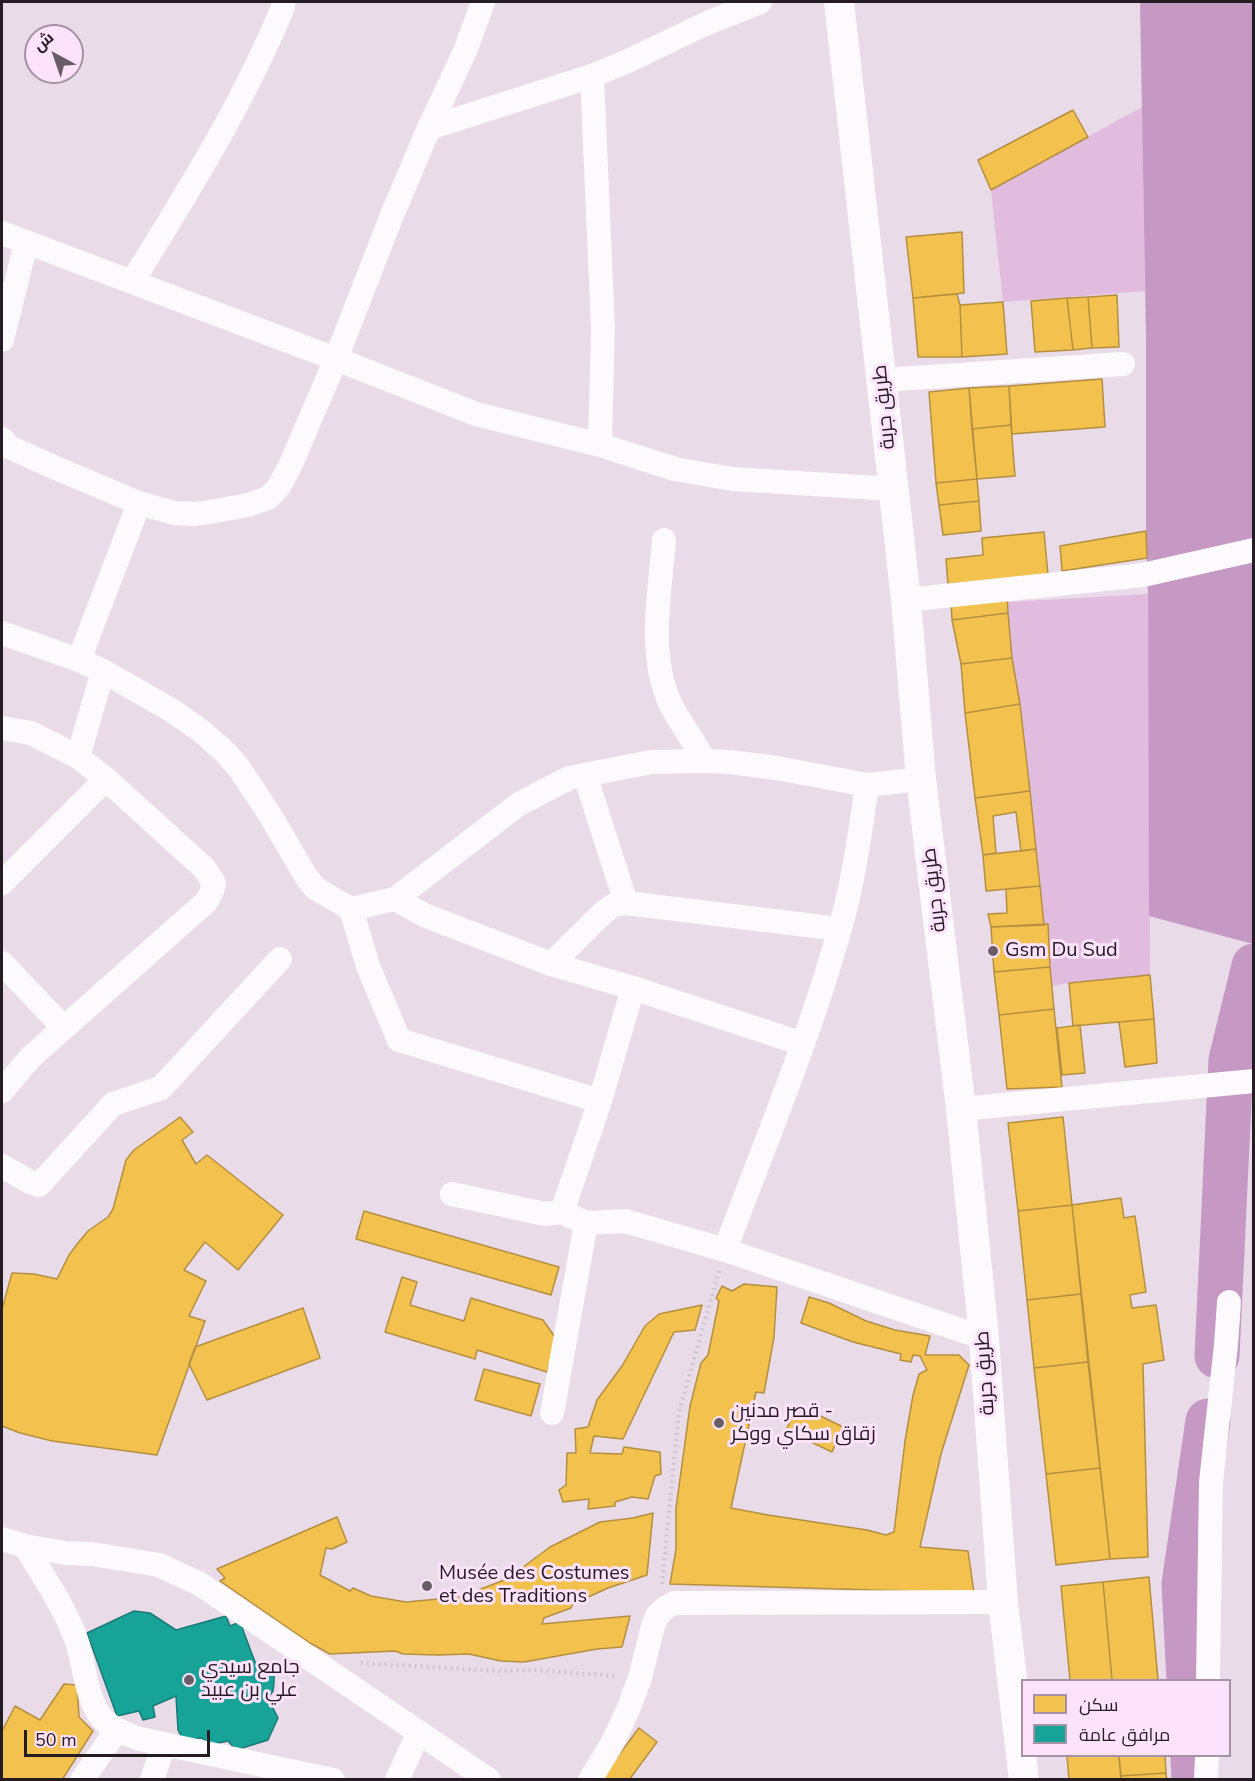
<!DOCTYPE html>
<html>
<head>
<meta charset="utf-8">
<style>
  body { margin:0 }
  #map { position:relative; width:1255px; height:1781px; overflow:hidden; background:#e9dbe8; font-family:"Nunito Sans",Cairo,sans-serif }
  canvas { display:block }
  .frame { position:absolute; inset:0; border:3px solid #241b23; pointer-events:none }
  .legend { position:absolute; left:1021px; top:1679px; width:210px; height:78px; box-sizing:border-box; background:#fde2fb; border:2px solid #a692a5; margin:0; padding:8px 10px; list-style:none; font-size:18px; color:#241b23 }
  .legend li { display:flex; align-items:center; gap:12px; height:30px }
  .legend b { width:30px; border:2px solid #a692a5 }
  .north { position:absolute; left:24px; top:24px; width:60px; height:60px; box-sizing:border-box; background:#fde2fb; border:2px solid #a692a5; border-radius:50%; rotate:320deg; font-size:16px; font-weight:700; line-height:24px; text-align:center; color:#241b23 }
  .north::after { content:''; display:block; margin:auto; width:21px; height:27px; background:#695e68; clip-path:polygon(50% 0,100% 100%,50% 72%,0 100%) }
  .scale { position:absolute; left:24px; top:1730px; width:186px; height:27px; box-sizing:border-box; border:3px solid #241b23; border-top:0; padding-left:8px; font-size:18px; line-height:21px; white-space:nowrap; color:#241b23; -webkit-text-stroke:4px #fde2fb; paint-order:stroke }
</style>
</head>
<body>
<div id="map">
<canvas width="1255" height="1781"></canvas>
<div class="frame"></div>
<ul class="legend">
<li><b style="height:16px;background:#f2c14e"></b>سكن</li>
<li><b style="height:16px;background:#17a398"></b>مرافق عامة</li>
</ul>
<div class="north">ش</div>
<div class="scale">50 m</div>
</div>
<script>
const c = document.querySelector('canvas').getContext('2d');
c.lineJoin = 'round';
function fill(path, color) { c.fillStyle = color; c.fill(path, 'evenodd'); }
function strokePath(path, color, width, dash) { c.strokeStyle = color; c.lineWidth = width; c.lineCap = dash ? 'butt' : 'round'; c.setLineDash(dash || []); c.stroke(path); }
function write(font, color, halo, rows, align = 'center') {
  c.font = font + ' "Nunito Sans",Cairo,sans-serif'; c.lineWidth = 6; c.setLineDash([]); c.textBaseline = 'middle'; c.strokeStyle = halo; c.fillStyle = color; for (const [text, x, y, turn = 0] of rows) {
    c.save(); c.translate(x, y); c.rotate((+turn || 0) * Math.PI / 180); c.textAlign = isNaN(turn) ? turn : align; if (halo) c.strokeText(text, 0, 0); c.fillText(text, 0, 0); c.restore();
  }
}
fill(new Path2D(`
  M1142,107L1145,291L1003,302L991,190Z
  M1148,594L1150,975L1069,983L1051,986L1020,704L1012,658L1007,602Z`), '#e1bcdf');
fill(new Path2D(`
  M1140,2H1253V944L1149,916L1148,594L1146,531V337Z`), '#c599c4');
const homes = new Path2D(`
  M1073,110L1088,137L991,190L978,160Z
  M962,232L964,293L913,298L906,237Z
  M957,294L960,305L962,357H918L913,298Z
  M1117,295L1119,347L1092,348L1088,297Z
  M1088,297L1092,348L1073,350L1067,298Z
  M1067,298L1073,350L1035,352L1031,301Z
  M1003,302L1007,354L962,357L960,305Z
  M1102,379L1105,427L1012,434L1009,386Z
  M1009,386L1011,425L972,429L969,388Z
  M969,388L977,479L936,483L929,392Z
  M1011,425L1015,476L977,479L972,429Z
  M977,479L979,501L939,505L936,483Z
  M979,501L981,531L943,535L939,505Z
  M1146,531L1147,558L1062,571L1060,546Z
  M1044,532L1048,575L948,584L946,559L983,555L982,538Z
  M1007,594L1008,613L952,620L951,602Z
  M1008,613L1012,658L961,664L952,620Z
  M1012,658L1020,704L965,713L961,664Z
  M1020,704L1030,791L975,798L965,713Z
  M1030,791L1036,849L1021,851L1016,812L993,816L996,853L983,855L975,798Z
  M1036,849L1040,886L986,891L983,855Z
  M1040,886L1044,925L991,927L988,914L1007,913L1006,889Z
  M1048,924L1050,967L994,972L991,927Z
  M1050,967L1054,1009L999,1015L994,972Z
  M1150,975L1154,1019L1073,1026L1069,983Z
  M1054,1009L1062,1087L1007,1089L999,1015Z
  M1154,1019L1157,1063L1125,1067L1119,1022Z
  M1080,1025L1085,1073L1062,1075L1057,1028Z
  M180,1117L193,1132L182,1140L196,1164L207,1155L283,1215L238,1270L205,1242L184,1270L206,1281L189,1316L205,1321L157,1455L52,1441L20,1433L2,1426V1309L12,1273L34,1274L57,1279L69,1255L78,1243L88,1231L108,1217L113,1209L126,1160L134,1150Z
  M1063,1117L1072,1205L1018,1211L1008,1123Z
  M1121,1198L1124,1218L1135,1216L1146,1292L1130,1295L1132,1308L1156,1305L1164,1360L1143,1364L1148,1557L1110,1559L1072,1205Z
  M1072,1205L1081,1294L1027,1300L1018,1211Z
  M364,1211L559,1267L551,1295L356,1239Z
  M402,1277L417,1282L410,1305L464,1321L471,1298L543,1320L557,1340L547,1372L477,1350L475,1359L385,1332Z
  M744,1284L777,1287L774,1337L764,1393L756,1392L731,1508L768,1515L867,1530L886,1535L894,1532L905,1441L913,1395L919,1374L927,1370L920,1356L913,1355L911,1362L900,1360L901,1354L853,1342L801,1323L809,1297L829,1303L866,1321L895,1330L930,1336L925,1355H959L969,1365L941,1454L920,1547L968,1551L974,1593L670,1584L676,1549V1508L690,1406L701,1363L708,1355L719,1301L716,1298L722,1286L732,1291Z
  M1081,1294L1088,1362L1034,1368L1027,1300Z
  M702,1305L695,1330L674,1332L623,1439L594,1436L590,1453L622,1454L624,1447L660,1452L661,1474L655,1476L648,1499L632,1497L615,1502V1506L588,1509L589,1499L563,1502L559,1490L566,1485L567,1453H576L575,1429L588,1427L597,1400L622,1366L645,1326L659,1314Z
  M303,1308L320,1358L207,1400L189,1364L195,1347Z
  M1088,1362L1100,1468L1046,1474L1034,1368Z
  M484,1369L540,1384L531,1416L475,1400Z
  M798,1405L843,1427L832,1452L786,1430Z
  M1100,1468L1110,1559L1056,1565L1046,1474Z
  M653,1513L647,1575L608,1588L573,1604L571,1608L544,1618L542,1624L630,1616L622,1647L597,1649L524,1662L501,1661L469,1654L438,1655L403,1654L395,1651L330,1654L310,1643L220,1581L225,1578L217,1569L337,1517L347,1542L332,1549L326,1548L320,1575L350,1591L353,1588L371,1596L406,1602L460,1597L507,1579L550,1547L600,1522L633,1518Z
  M1149,1577L1158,1680H1112L1103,1582Z
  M1103,1582L1112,1680H1070L1061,1586Z
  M64,1684L77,1685L79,1717L93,1731L62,1780H2V1731L15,1706L40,1720Z
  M639,1728L657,1742L629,1780H600Z
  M1067,1756H1119L1121,1780H1069Z
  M1119,1756H1165L1166,1773L1121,1776Z
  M1166,1773L1167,1780H1121V1776Z`);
fill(homes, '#f2c14e');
strokePath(homes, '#b48f41', 1.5);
const public = new Path2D(`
  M134,1611L150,1613L176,1630L226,1616L230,1626L240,1622L255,1662L269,1670L274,1676V1683L273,1691L268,1698L278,1718L268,1740L236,1750L228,1741L209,1745L202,1738L183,1740L178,1730L176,1696L153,1706L155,1717L143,1720L139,1711L117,1716L87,1633Z`);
fill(public, '#17a398');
strokePath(public, '#1b7a75', 1.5);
strokePath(new Path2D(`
  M1217,1356L1231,1060L1254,966
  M1189,1680L1184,1584L1208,1421
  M1193,1756L1194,1780`), '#c599c4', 45);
strokePath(new Path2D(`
  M662,1584L679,1412L719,1271
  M361,1663L501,1671L536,1670L615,1676`), '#c6c2c6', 4, [1.5, 4.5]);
strokePath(new Path2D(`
  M592,76L603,328L600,445
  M429,128L592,76L630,60L705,24L760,2
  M2,233L336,359L476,414L600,445L675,469L732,479L894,489
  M132,282C187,193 243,104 283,7V2
  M2,340L26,243
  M882,380L1123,364
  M2,439L9,447L58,469L139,503L174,513L196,514L221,510L248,505L268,498L278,488L290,466L336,359L392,215L429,128L466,49L483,2
  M664,540C660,593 647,655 671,705C681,724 694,742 705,761
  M906,600L1143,575L1254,550
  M2,633L79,660L103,671L171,710L200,730L225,752L239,768L270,815L307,878L315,888L351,909L395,899L519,804L569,778L651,762L705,761L730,762L777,768L867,785
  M79,660L139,503
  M2,728L31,733L78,757L106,779L204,868L214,883L212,891L206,902L31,1057L2,1091
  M78,757L103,671
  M585,775L626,903
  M921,779L867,785C861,826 856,866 846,906C816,1022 767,1138 725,1250L984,1338
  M2,883L106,779
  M395,899L424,915L551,964L633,988L803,1044
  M351,909L368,966L399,1040L600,1101L633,988
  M2,963L64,1028
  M551,964L604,912L614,905L626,903L839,929
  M600,1101L562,1212L586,1223L625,1221L725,1250
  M961,1109L1254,1081
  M2,1166L30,1182L39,1185L113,1104L161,1088L280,959
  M452,1194L545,1214L562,1212
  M552,1413L586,1223
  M2,1539L25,1546L66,1553L92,1554L159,1565L200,1584L489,1780
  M25,1546C43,1576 64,1606 76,1639C84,1661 86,1699 101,1717C111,1729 127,1734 140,1739L333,1780
  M1208,1680L1211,1482L1226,1345L1229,1302
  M82,1780L117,1730
  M152,1780L164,1744
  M397,1780L419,1732
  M590,1780L613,1742L628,1710L640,1678L653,1626L657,1616L665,1608L674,1603L1003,1602
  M1206,1780L1207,1756`), '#fcfafc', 24);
strokePath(new Path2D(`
  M839,2L906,600L921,779L961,1109L984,1338L1003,1602L1024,1780`), '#fcfafc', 30);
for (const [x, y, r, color] of [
  [993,951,6,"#695e68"],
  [719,1423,6,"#695e68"],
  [427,1586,6,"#695e68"],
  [189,1680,6,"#695e68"]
]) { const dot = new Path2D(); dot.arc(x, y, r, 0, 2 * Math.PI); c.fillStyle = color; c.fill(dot); strokePath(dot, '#fde2fb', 2); }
write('20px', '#241b23', '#fde2fb', [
  ["طريق جربة",885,407,-96],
  ["طريق جربة",935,890,-97],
  ["طريق جربة",986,1373,-94]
]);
write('20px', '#241b23', '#fde2fb', [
  ["Gsm Du Sud",1005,951],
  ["قصر مدنين -",731,1412],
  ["زقاق سكاي ووكر",731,1435],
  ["Musée des Costumes",439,1574],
  ["et des Traditions",439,1597],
  ["جامع سيدي",201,1668],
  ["علي بن عبيد",201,1691]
], 'left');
</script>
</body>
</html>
